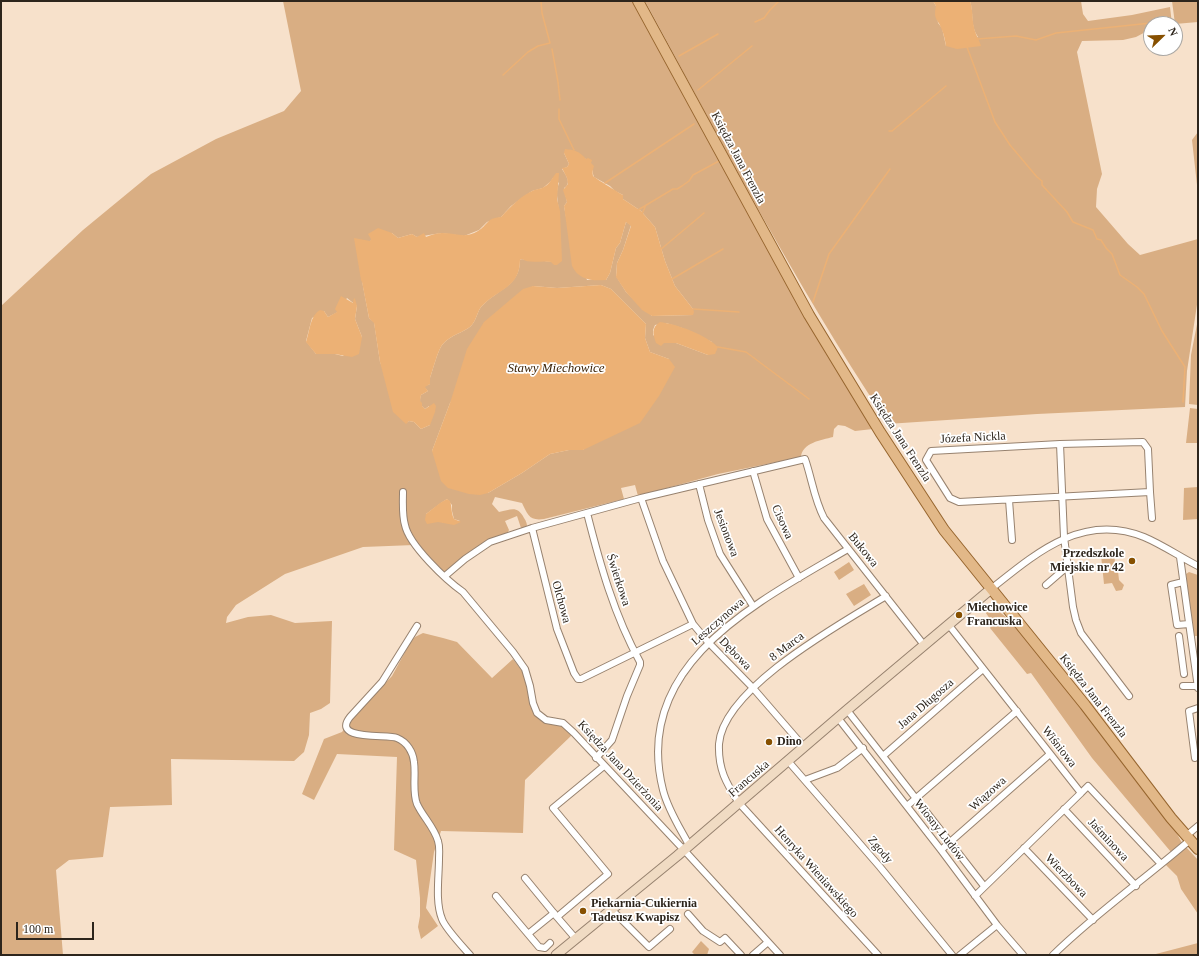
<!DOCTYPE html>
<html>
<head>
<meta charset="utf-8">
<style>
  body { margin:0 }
  #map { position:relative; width:1199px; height:956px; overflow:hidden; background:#f7e1cb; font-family:"Times New Roman",serif }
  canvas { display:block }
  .frame { position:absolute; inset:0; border:2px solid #2d251c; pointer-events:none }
  .north { position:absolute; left:1143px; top:16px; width:40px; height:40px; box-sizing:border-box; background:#fff; border:1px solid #aba8a4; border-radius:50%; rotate:67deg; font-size:11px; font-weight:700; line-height:16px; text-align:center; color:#2d251c }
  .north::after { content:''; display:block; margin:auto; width:14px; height:18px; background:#875000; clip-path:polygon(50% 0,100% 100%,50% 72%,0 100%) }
  .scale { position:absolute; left:16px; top:922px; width:78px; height:18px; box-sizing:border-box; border:2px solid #2d251c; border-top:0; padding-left:5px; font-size:12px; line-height:14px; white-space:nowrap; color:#2d251c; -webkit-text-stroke:3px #fff; paint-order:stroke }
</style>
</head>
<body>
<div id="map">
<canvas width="1199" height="956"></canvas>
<div class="frame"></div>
<div class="north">N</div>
<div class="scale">100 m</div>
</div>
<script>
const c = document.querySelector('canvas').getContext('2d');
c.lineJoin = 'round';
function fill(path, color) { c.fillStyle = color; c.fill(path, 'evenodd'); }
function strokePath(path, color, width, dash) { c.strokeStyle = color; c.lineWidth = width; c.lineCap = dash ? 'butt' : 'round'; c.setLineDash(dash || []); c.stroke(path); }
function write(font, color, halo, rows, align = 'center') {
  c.font = font + ' "Times New Roman",serif'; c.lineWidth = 3.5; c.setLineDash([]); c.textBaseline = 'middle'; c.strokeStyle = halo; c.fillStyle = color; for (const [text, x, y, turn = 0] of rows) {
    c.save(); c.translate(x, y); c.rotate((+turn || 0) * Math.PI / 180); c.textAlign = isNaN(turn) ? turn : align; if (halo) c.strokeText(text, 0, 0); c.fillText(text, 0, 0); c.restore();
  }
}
fill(new Path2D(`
  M283,1H632L825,352L873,429L855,431L845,426L838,425L834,429L833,437C821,440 802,443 801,457L718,474L638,496L635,485L621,488L624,499L544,519C529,521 528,515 522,503L495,497L492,504L499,512C511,510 517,505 524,518C526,521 527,523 527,527L521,528L517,516L505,521L509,530L508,532L446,571H441L414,545L363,547L285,574L236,605L227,617L226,623L248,617L271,615L295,623L332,621L330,703L321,709L310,713L309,735L304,752L294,761L171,759L172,805L110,807L103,857L69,860L56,870L63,955H1V306L83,230L151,174L216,139L284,111L301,91ZM564,153L586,159L593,167V174L594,177L610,186L615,191L623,195V199L641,211L655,227L665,261L675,286L693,309V315L652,316L626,292L616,276L617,263L623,250L631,225L626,222L620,243L616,248L610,273L606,280H587L568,228L564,206L567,202L564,188C572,184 566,175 562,169L567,167L569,164ZM553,178L559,183C554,194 560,206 559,218C558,232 554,247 552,262C542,260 532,262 522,259L520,260C520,286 498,289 483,305C477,310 477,320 471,326C463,333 450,335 443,344C438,349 433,370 430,378V384L425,386V388L428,391L421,395C419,402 420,405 425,409L429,406L430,425L421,429L414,422L409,421L406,423L380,362L374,322L369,318L362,281L370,241L392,233L398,238L412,234L417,237L441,233L464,236L479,230L487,222L501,217L511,206L532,191L543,188L551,181ZM601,285L611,289L646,324L645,338L650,352L669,359L583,450H569L550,454L522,473L488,493L432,451L450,403L533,286L557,288ZM347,298L357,306L355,319L362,337L343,356L335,354H316L306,341L312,318L324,311L328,317L338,312ZM666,323L682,328L712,342L708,355L676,343H664L653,335V330L655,325ZM447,499L452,505V511L454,519L460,521C445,525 439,522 426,514L441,503Z
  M645,1H933L936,6L938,23L942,28L946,46L978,37C970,26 974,13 970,1H1081L1083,14L1088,21L1132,15L1170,7L1172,24H1151V29L1136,37L1123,40L1082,41L1077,52L1102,174L1097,189L1096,207L1128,244L1140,255L1198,239V298L1187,371L1185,407L1037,414L887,424L884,417C795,284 721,141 645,1Z
  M1172,1H1198V22L1175,24Z
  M1198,132V194L1192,140Z
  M1198,319V405L1189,404L1191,355Z
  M1190,408L1198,409V443H1186Z
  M1198,487V519L1183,520L1184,488Z
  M1114,554L1115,562H1117L1119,580L1124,585L1122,590L1116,591L1112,583L1104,584L1101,555Z
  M849,562L854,570L839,580L834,572Z
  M1189,572L1198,575V646L1197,636H1194L1186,574Z
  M864,584L871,595L854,606L846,594Z
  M989,605C1009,615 1027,641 1042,659C1086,712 1128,767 1170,821L1182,843L1171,852L1092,758L1031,673L1027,674L990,628L993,623L983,609Z
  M423,633L443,638L457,642L492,678L513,659L522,671L528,685L531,708L539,719L549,723L562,725L572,735L525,780L523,833L441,831L434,852L426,908L438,926L421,939L418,927L420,916V898L416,860L394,850L397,757L337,754L314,800L302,794L324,739L342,732L354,716L392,676L410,643L415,637Z
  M1186,847L1198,860V914L1181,889L1177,876L1165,864Z
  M701,941L709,949L707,955H695L692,952Z
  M1198,943V955H1152Z`), '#d9ae83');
fill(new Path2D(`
  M933,1H970C973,9 972,19 974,27C975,34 979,39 981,46L957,49L946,46C945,40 944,35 942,30C938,18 933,21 936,6Z
  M565,149C575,150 579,151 586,159L588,158L592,160L591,163L594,166C593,169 592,173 593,176C595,178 619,193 623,195V199L641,211L655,227L665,261L675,286L693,309L694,312L693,315L652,316L642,310L626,292L616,277L617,263L623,250L631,226L626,222L620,243L616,248L610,273L606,280C591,281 579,280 572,266L564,206L567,202L563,190L568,184L567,178L562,168L567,167L569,164L564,153Z
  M556,173H559L557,199L560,211L562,261L557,265H554L551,262C542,260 529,264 522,259L520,260C520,287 499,289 483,305C477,310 477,320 471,326C463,333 450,335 443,344C438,349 433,370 430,378V384L425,387L428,391L421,395L420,401L422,403V406L425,409L434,403L436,406L435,412L430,425L421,429L414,422L409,421L406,424L393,412L380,362L374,323L369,318L362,282L361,280L354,238L370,241L371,239L368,234L378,228L392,233L398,238L412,234L417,237L424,233L426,237C431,235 437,233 442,233C456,233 465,239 478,231C488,225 486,218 501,217C510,207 521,196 532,191C536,189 541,189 544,187C550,184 552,178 556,173Z
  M601,285L611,289L646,324L645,338L650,352L669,359L675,367L659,396L640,423L583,450H569L550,454L522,473L488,493L480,495L469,494L448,488L441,481L432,451L450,403L467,349L484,322L523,289L533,286L557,288Z
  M341,296L353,303L354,298L355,299L357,306L355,319L362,337L359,354L352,357L335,354H316L306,342C310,330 310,316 320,310L324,311L328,317L337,312L335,309Z
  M660,322C677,324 706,335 718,347L715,354L708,355L676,343H664L661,346L656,343C653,334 651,328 660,322Z
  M447,499L450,501C452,507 451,513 454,519L461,522L454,525L438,522L427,524L425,520L426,514L440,503Z`), '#ecb175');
strokePath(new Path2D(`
  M755,22L764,18L770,10L779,1
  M977,39L1016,36L1036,40L1056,33L1151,23
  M967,47L995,122L1010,145L1037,177L1042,181V185L1067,212L1073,222L1093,230L1097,239L1101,240L1106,248L1112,254L1120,275L1137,287L1144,294L1162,331L1185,367L1183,402
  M552,49L558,82L560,100
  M679,56L718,34
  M503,75L528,52L538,46L550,43L542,13L541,1
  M698,90L752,46
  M559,109V119L574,150
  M889,131H892L946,86
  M605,183L694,124
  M638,210L673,189H677L682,186L689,181L693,175L719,161
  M642,214L646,205
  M660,250L704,213
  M672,279L723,249
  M813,302L829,254L890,169
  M693,309L739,312
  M718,347L746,352L809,399`), '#ecb175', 1.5);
const street = new Path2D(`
  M1060,444L1143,442L1148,449L1150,492L959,502L950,498L926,460L931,451L1060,444L1064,537L1073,607L1076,620L1081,633L1129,696
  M753,471L767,519L799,578
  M699,484L708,520L720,554L753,606
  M403,492C403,502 402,515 405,525C409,545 446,580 463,592L513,652L525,669L530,686L533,703L537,713L546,720L563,723L574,733L684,850L780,955
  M1150,492L1152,518
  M641,498L663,561L693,624L708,642L753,688L804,747
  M1009,500L1012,540
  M587,513C600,564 614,615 640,662V665L627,696L612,740L596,758
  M532,528L557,629L574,673L578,679H581L693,624
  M1180,557L1198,688
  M445,576L465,559L490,542L532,528L641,498L805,459C812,479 814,499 824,518L924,645
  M1183,582L1171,585L1177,625L1189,624
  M1046,585L1068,566
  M991,589C1036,553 1083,512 1144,537C1163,545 1180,557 1198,566
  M948,624L1081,793L1088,786L1161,864
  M417,626L382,682L350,717C331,741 387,734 397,738C407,742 413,752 414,762C416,775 412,792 417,804C423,817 434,827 438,841C440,847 439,853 439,859C439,877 435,902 442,919C445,928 463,947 470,955
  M1179,636L1184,674
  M1183,686H1197
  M847,710L984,886
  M838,718L941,850L997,925L1023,955
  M883,756L983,669
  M1195,758L1189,711L1198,708
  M788,761L880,867L952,955
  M805,780L837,768L863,748
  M907,806L1017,711
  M1064,809L1136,886
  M1186,836L1198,826
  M689,845C680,828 668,810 663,790C631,664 758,602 848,549
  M1024,848L1093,920
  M941,850L1050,754
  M525,878L557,917L608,874L553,808L604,766
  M496,896L539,947L545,948L550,943
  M975,896L1081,793
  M612,910L649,947L670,929
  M688,914L703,931L720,942L725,938L741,955
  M557,917L576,939
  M528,934L554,913
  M753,955L768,942
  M878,955L739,803C726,783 718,769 719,744C723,688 842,623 886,596
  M960,955L997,925
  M1053,955C1096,913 1145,879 1190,840`);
const secondary = new Path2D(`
  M556,955L677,856L847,710L991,589`);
const primary = new Path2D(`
  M638,1L809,315L880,432L944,530L1085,705L1171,818L1198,849`);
strokePath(street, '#97826f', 8);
strokePath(secondary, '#97826f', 11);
strokePath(primary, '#96652e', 12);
strokePath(street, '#fff', 6);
strokePath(secondary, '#f0dbc3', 9);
strokePath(primary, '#e2b888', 10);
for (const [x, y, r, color] of [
  [1132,561,4,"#875000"],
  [959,615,4,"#875000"],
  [769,742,4,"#875000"],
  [583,911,4,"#875000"]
]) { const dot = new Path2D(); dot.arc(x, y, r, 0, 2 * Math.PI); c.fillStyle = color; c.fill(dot); strokePath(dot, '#fff', 1.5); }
write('12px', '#2d251c', '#fff', [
  ["Księdza Jana Frenzla",738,158,62],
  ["Księdza Jana Frenzla",900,438,57],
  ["Józefa Nickla",973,438,-3],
  ["Cisowa",782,522,66],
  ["Jesionowa",726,533,69],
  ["Bukowa",863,550,51],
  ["Świerkowa",618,580,72],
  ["Olchowa",561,602,75],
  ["Leszczynowa",718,622,-41],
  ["8 Marca",787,647,-37],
  ["Dębowa",735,654,46],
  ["Księdza Jana Frenzla",1093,696,52],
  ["Jana Długosza",926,704,-41],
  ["Wiśniowa",1059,747,52],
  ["Księdza Jana Dzierżonia",620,766,47],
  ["Francuska",749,779,-41],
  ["Wiązowa",988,794,-42],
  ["Wiosny Ludów",939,830,52],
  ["Jaśminowa",1108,840,47],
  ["Zgody",880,850,50],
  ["Henryka Wieniawskiego",816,872,48],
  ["Wierzbowa",1066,876,46]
]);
write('bold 12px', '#2d251c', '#fff', [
  ["Przedszkole",1124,554,"right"],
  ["Miejskie nr 42",1124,568,"right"],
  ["Miechowice",967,608],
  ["Francuska",967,622],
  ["Dino",777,742],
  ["Piekarnia-Cukiernia",591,904],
  ["Tadeusz Kwapisz",591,918]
], 'left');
write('italic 13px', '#3c2409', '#fff', [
  ["Stawy Miechowice",556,369]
]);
</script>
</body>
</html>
